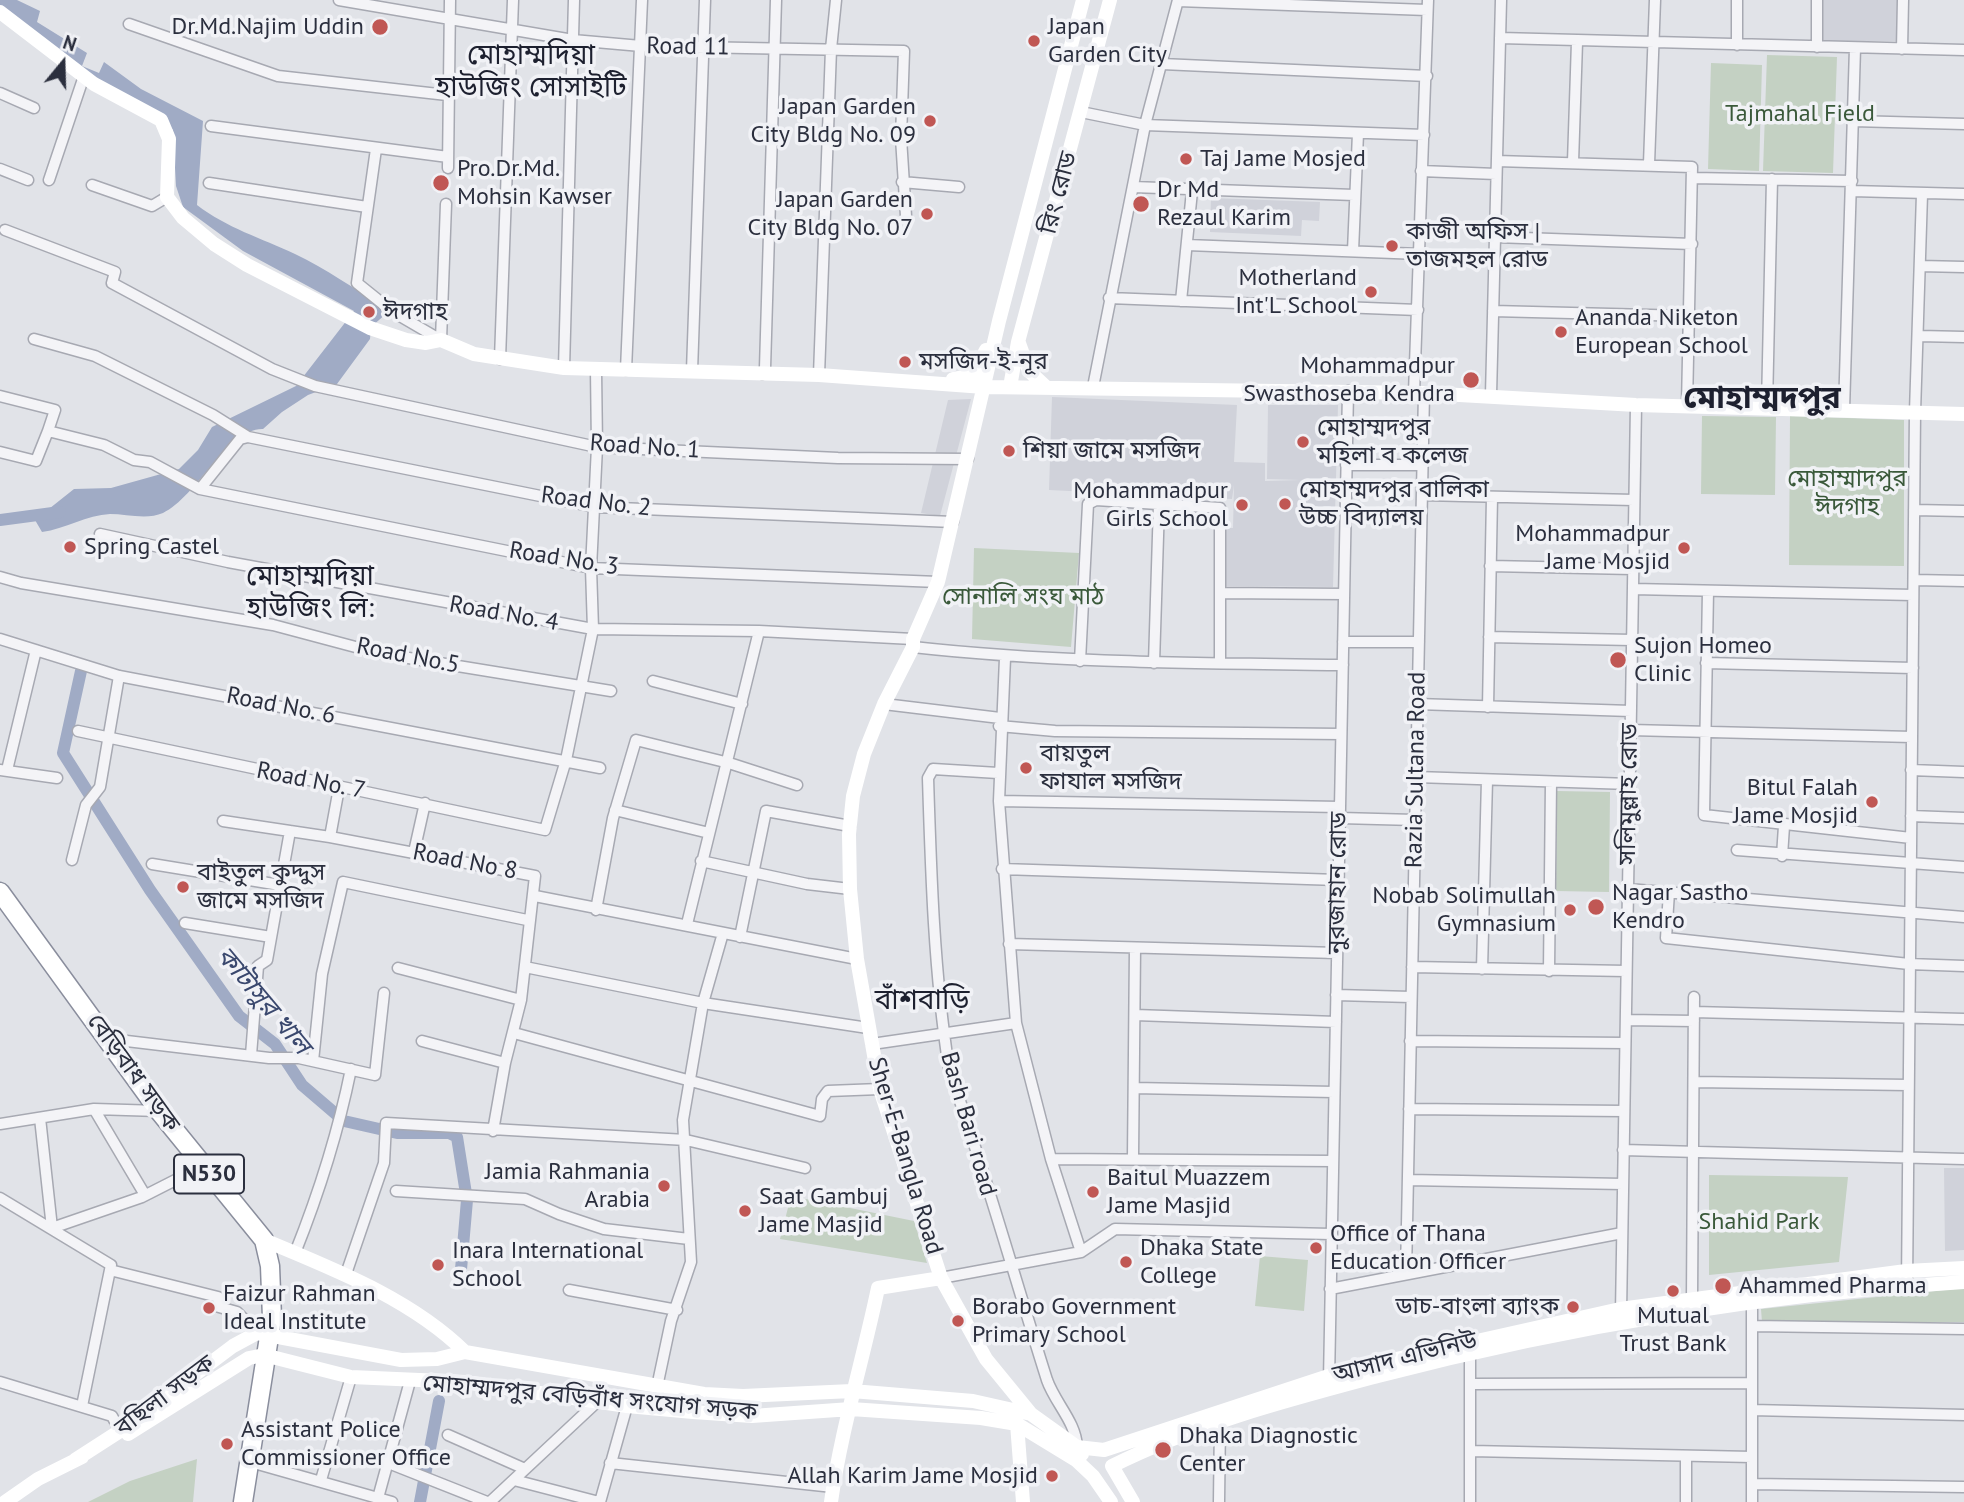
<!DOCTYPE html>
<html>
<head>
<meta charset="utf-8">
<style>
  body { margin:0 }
  #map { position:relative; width:1964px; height:1502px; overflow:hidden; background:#e1e3e8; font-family:"PT Sans",sans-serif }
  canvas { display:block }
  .north { position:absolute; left:28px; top:28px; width:70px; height:70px; -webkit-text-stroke:5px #f1f2f6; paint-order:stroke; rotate:19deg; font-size:19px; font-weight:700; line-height:28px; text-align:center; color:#2b2f3e }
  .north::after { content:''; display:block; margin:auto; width:24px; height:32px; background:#2b2f3e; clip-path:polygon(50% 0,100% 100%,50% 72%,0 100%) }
</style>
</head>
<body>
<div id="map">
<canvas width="1964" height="1502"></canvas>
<div class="north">N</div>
</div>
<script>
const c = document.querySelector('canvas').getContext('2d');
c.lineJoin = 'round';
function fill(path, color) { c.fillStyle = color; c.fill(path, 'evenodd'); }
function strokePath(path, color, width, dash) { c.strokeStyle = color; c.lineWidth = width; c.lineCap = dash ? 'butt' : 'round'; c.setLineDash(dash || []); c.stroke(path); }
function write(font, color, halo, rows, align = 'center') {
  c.font = font + ' "PT Sans","Noto Sans Bengali",sans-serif'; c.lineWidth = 7; c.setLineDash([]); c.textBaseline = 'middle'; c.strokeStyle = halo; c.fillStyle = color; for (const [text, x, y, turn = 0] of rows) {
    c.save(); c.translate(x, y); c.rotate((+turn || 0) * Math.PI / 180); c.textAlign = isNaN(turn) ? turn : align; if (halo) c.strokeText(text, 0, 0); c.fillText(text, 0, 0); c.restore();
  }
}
fill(new Path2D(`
  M1822,0H1899L1900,41H1823Z
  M1211,198L1320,202L1319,221L1302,220L1301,236L1210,232Z
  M1052,397L1237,405L1234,462L1265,463V481L1300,480L1267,479L1268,405H1338L1333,587L1225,586L1226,528H1233L1234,485L1232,499L1049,490Z
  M971,399L940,516L921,513L948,400Z
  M1944,1168H1964V1250L1945,1251Z`), '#d0d2da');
fill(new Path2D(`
  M1767,55L1837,57L1833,173L1763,171Z
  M1711,63L1762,65L1759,171L1708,169Z
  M1702,416L1776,417L1775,495L1701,494Z
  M1790,416L1904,420V566L1789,565Z
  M974,548L1079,553L1071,647L972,639Z
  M1557,791L1610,792L1609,892L1556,891Z
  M1709,1175L1848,1177L1839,1262L1709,1275Z
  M791,1196L914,1221L927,1263L780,1239Z
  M1260,1256L1308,1260L1304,1311L1255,1306Z
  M1964,1288V1322H1762L1761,1309Z
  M197,1459L193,1502H88L130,1481Z`), '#c4d1c3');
fill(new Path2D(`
  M0,0H17L40,11L37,22L87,53L82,66L99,73L104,62L141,89L203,121L197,205C227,228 261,238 295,254C326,269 355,289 384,307L387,313L371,327L370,339L337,384L308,395L282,412L263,429C227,428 197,497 163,513C147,520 126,514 110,514C87,515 65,529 42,532L35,520L74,489L111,488L179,469L198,450L212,427L296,386L354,311L243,251L183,207L176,186L173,130L163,118L114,92L0,9Z`), '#a0abc5');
strokePath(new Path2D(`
  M0,520L60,512
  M81,671L63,753L150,890L239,1016L275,1044L302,1085L344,1121L397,1133H449L457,1137L467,1200L460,1281
  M420,1502L439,1401`), '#a0abc5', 12);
const street = new Path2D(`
  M339,0L573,40L641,46L904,51L901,138L906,216
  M1178,1L1427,10
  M129,24L278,76L447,95
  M1500,38L1964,50
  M1737,45V0
  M1817,47V0
  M1902,49L1903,0
  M1162,64L1427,76
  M0,93L34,108
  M1081,112L1145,125L1424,135
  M1853,121L1964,124
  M211,126L448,157
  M376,149L357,283L393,312L441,340L446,204
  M1497,161L1692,167L1687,405
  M1573,162L1577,42
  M1649,164L1655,0
  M448,168L450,0
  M0,169L28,180
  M1421,171L1496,174
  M1693,178L1852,181
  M49,180L84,76
  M902,182L959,187
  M209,183L367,207
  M92,185L152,206L167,197
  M1133,187L1354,195
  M1852,191L1964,194
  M5,230L115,272L112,283L272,369L315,386L597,447L838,458L968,459
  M1495,237L1692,244
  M1187,245L1420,254
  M1353,251L1358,133
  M1920,266L1964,267
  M1109,298L1418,310
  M1181,301L1192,191
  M1493,311L1689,316
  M1919,336L1964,337
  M34,339L95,356L213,415L248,437L595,507L953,522
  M500,359L513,0
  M564,368L574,0
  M626,370L642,0
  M692,371L705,0
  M762,374L765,368L776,0
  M819,375L831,49L836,0
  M1093,387L1145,125L1178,0
  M1414,393L1428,0
  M1491,395L1501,0
  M0,396L55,410L48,431L104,445L134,460L150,462L200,489L591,568L938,582
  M1767,406L1772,179
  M1844,410L1855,48
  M0,452L36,461L48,431
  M1346,465H1422
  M200,489L240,439L248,437
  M1422,495L1634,500
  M1914,510L1964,511
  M100,534L228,562L593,629L759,631L913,639
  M1490,566L1633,569
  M0,577L21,583L273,625L378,653L611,691
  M1914,580L1964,581
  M1633,589L1913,595
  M1708,591L1704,815L1911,838
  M1221,593L1344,594
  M1489,637L1632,640
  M0,639L119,676L600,768
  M1343,642H1419
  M913,647C1056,663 1199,663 1343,665
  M1005,658L999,801L1016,1023L1051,1159L1081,1252
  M1080,661L1088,504L1096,500L1220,508V663
  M1154,663L1159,504
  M1706,663L1913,668
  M653,681L742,704
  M884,704L1000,718
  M1417,704L1631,711
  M1488,707L1492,497
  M999,726L1055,731L1341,734
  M1630,730L1912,737
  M78,731L545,830L566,760L593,629L591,568L597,447L596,370
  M0,770L57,778
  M7,770L36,650
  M1911,770L1964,772
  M998,773L933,769L928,778C931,875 934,972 949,1069C985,1171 1014,1276 1047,1380C1055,1403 1076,1422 1077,1447
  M1416,777L1630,784
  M999,801L1340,807
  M615,810L709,833
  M1911,816L1964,818
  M1340,818L1415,820
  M223,821L330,837L535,876L521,1000L505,1063L493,1131
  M330,837L339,788
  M1737,850L1964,867
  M414,852L425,803
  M1782,856L1784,826
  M72,860L86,805L100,787L119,676
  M701,861L807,884L850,889
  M152,864L280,885
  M1002,869L1338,880
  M1628,889L1964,917
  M1669,892L1666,938L1909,964L1964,966
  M535,896L857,959
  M596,910L613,818L636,740L729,763L797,785
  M185,923L271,937
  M687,924L759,631
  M740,937L766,811L850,826
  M1009,944L1337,953
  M525,967L703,1003L868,1028
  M1412,967L1626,971
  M398,968L521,1000
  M1482,969L1487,780
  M1549,971L1551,782
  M1336,995L1411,997
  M1694,1012L1964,1019
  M1135,1015L1336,1022
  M1626,1020L1694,1021
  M514,1033L820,1116L822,1099L828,1091L880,1089
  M110,1039L269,1058H299L375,1075L384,993
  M422,1041L505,1063
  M1410,1041L1625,1043
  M872,1044L1016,1023
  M251,1055L258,966L267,960L290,831
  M313,1061L322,974L343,882L527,920
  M1695,1082L1908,1085
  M1134,1088L1334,1092
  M94,1109L145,1195
  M1409,1109L1624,1111
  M40,1118L52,1228
  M0,1124L94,1109L159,1111
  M1623,1150L1964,1159
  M1133,1157L1135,948
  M1051,1159L1333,1161
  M1408,1180L1623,1184
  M396,1191L525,1199L559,1214L604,1229L689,1239
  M0,1198L111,1265L82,1406
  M52,1228L142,1197L203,1166
  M295,1253C319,1193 338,1133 351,1069
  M110,1270L218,1297L219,1307L237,1312L257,1333
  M1406,1273L1424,393
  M346,1274L384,1163L386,1123L686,1140L805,1168
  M941,1278L1081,1252L1115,1229L1331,1234
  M1907,1285L1915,412L1922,194
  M1330,1289L1622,1233
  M569,1290L677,1310
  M1692,1299L1694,997
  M1621,1314L1636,405
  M1752,1326L1964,1329
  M1470,1349V1502
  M1329,1381L1348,391
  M0,1382L112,1416L120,1431
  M1472,1384L1752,1383
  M657,1387L671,1321L691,1262L683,1120L703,1003L723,933
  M1752,1410L1964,1415
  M448,1435L525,1469
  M1471,1451L1752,1457
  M247,1461L392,1502
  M386,1462L487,1502
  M610,1463L833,1487
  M321,1480L351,1377
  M514,1480L599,1502
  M1752,1484L1964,1487
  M378,1498L410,1381
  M490,1502L598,1401
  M600,1502L627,1406
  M1219,1502L1220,1420
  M1686,1502V1456
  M1752,1502V1304`);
const highway = new Path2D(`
  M0,892L159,1111L264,1240L270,1266L272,1318L243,1502`);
strokePath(street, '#a7a9b2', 13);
strokePath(highway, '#8a8e9d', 21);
strokePath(street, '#f4f4f7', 10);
strokePath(new Path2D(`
  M0,12L94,84L161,120L169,139L167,197L183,218L214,244L247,265L370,328L406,340L426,343L441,340L474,354L564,368L819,375L984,387L1424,393L1636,405L1964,414
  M1019,343L1029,371L1045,386
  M953,379L973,375L986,350
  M1010,387L1018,342L1110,0
  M264,1240C333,1269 410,1298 465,1352
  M1031,1414L986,1359L941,1278L880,1089L857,959L850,889L849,834L853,796L864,754L884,704L913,647V639L938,582L999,321L1083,0
  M1017,1424L1023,1502
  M128,1434L249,1358L264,1355L351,1377L465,1382L627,1406L693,1412L752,1416L851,1409L981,1418L1017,1424L1076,1460
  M1082,1454L1076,1460L1093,1476L1111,1502
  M75,1460L120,1431L233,1346L257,1333L401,1360L437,1359L465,1352L704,1394L743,1396L852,1391L973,1401L1031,1414L1077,1447L1104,1450L1347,1370L1620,1309L1906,1271L1964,1268
  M5,1502L38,1479L82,1457
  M831,1502C841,1430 863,1360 878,1288L941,1278
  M1133,1502L1112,1466C1196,1424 1288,1400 1378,1376C1570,1326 1766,1294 1964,1282`), '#fff', 14);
strokePath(highway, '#fff', 18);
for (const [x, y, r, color] of [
  [380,27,9,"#c05754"],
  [1034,41,7,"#c05754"],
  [930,121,7,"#c05754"],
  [1186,159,7,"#c05754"],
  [441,183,9,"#c05754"],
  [1141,204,9,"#c05754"],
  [927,214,7,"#c05754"],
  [1392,246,7,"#c05754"],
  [1371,292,7,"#c05754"],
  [369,312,7,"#c05754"],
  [1561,332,7,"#c05754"],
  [905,362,7,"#c05754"],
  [1471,380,9,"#c05754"],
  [1303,442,7,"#c05754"],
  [1009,451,7,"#c05754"],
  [1285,504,7,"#c05754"],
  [1242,505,7,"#c05754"],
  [70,547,7,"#c05754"],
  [1684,548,7,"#c05754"],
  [1618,660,9,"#c05754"],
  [1026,768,7,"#c05754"],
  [1872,802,7,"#c05754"],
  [183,887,7,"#c05754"],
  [1596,907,9,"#c05754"],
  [1570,910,7,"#c05754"],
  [664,1186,7,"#c05754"],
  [1093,1192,7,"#c05754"],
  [745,1211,7,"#c05754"],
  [1316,1248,7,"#c05754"],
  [1126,1262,7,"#c05754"],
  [438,1265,7,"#c05754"],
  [1723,1286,9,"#c05754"],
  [1673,1291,7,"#c05754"],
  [1573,1307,7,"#c05754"],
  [209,1308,7,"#c05754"],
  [958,1321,7,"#c05754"],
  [227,1444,7,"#c05754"],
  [1163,1450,9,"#c05754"],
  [1052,1476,7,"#c05754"]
]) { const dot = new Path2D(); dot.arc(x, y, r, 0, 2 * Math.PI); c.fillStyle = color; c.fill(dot); strokePath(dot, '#f1f2f6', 2.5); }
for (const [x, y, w] of [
  [209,1174,70]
]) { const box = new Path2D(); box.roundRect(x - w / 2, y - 19.5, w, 39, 5); c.fillStyle = '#f1f2f6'; c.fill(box); strokePath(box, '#2b2f3e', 2); }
write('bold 23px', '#2b2f3e', null, [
  ["N530",209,1174]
]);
write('24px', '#2b2f3e', '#f1f2f6', [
  ["Dr.Md.Najim Uddin",364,27,"right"],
  ["Japan",1048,27],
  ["Garden City",1048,55],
  ["Japan Garden",916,107,"right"],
  ["City Bldg No. 09",916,135,"right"],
  ["Taj Jame Mosjed",1200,159],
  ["Pro.Dr.Md.",457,169],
  ["Mohsin Kawser",457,197],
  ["Dr Md",1157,190],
  ["Rezaul Karim",1157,218],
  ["Japan Garden",913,200,"right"],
  ["City Bldg No. 07",913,228,"right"],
  ["কাজী অফিস |",1406,232],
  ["তাজমহল রোড",1406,260],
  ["Motherland",1357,278,"right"],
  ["Int'L School",1357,306,"right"],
  ["ঈদগাহ",383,312],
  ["Ananda Niketon",1575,318],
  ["European School",1575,346],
  ["মসজিদ-ই-নূর",919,362],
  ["Mohammadpur",1455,366,"right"],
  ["Swasthoseba Kendra",1455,394,"right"],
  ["মোহাম্মদপুর",1317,428],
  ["মহিলা ব কলেজ",1317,456],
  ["শিয়া জামে মসজিদ",1023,451],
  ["মোহাম্মদপুর বালিকা",1299,490],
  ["উচ্চ বিদ্যালয়",1299,518],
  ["Mohammadpur",1228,491,"right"],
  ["Girls School",1228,519,"right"],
  ["Mohammadpur",1670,534,"right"],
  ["Jame Mosjid",1670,562,"right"],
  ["Spring Castel",84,547],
  ["Sujon Homeo",1634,646],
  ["Clinic",1634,674],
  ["বায়তুল",1040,754],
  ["ফাযাল মসজিদ",1040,782],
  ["Bitul Falah",1858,788,"right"],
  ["Jame Mosjid",1858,816,"right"],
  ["বাইতুল কুদ্দুস",197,873],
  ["জামে মসজিদ",197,901],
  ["Nagar Sastho",1612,893],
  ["Kendro",1612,921],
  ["Nobab Solimullah",1556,896,"right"],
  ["Gymnasium",1556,924,"right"],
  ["Jamia Rahmania",650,1172,"right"],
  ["Arabia",650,1200,"right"],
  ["Baitul Muazzem",1107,1178],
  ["Jame Masjid",1107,1206],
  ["Saat Gambuj",759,1197],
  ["Jame Masjid",759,1225],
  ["Office of Thana",1330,1234],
  ["Education Officer",1330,1262],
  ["Dhaka State",1140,1248],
  ["College",1140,1276],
  ["Inara International",452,1251],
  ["School",452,1279],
  ["Ahammed Pharma",1739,1286],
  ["Faizur Rahman",223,1294],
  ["Ideal Institute",223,1322],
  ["Borabo Government",972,1307],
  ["Primary School",972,1335],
  ["ডাচ-বাংলা ব্যাংক",1559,1307,"right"],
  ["Mutual",1673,1316,"center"],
  ["Trust Bank",1673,1344,"center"],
  ["Assistant Police",241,1430],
  ["Commissioner Office",241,1458],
  ["Dhaka Diagnostic",1179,1436],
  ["Center",1179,1464],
  ["Allah Karim Jame Mosjid",1038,1476,"right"]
], 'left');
write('24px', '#2b2f3e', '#f1f2f6', [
  ["Road 11",688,47,1],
  ["রিং রোড",1059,193,-75],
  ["Road No. 1",645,447,4],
  ["Road No. 2",596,502,7],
  ["Road No. 3",564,559,9],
  ["Road No. 4",504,614,10],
  ["Road No.5",408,656,11],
  ["Road No. 6",281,706,11],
  ["Razia Sultana Road",1416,770,-89],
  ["Road No. 7",311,781,11],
  ["সলিমুল্লাহ রোড",1629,794,-89],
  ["Road No 8",465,862,11],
  ["নুরজাহান রোড",1338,883,-89],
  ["বেড়িবাধ সড়ক",133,1073,54],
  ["Bash Bari road",968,1124,74],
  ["Sher-E-Bangla Road",905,1156,73],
  ["আসাদ এভিনিউ",1405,1358,-14],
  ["বছিলা সড়ক",165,1396,-37],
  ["মোহাম্মদপুর বেড়িবাঁধ সংযোগ সড়ক",590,1398,5]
]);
write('24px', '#3a593a', '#f1f2f6', [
  ["Tajmahal Field",1800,114],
  ["মোহাম্মাদপুর",1847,479],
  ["ঈদগাহ",1847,507],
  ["সোনালি সংঘ মাঠ",1023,597],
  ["Shahid Park",1759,1222]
]);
write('italic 26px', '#3a486e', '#f1f2f6', [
  ["কাটাসুর খাল",263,1001,50]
]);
write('28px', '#1d202f', '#f1f2f6', [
  ["মোহাম্মদিয়া",531,56],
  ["হাউজিং সোসাইটি",531,88],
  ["মোহাম্মদিয়া",310,577],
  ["হাউজিং লি:",310,609],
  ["বাঁশবাড়ি",922,1001]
]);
write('bold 32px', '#1d202f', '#f1f2f6', [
  ["মোহাম্মদপুর",1762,399]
]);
</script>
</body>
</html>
